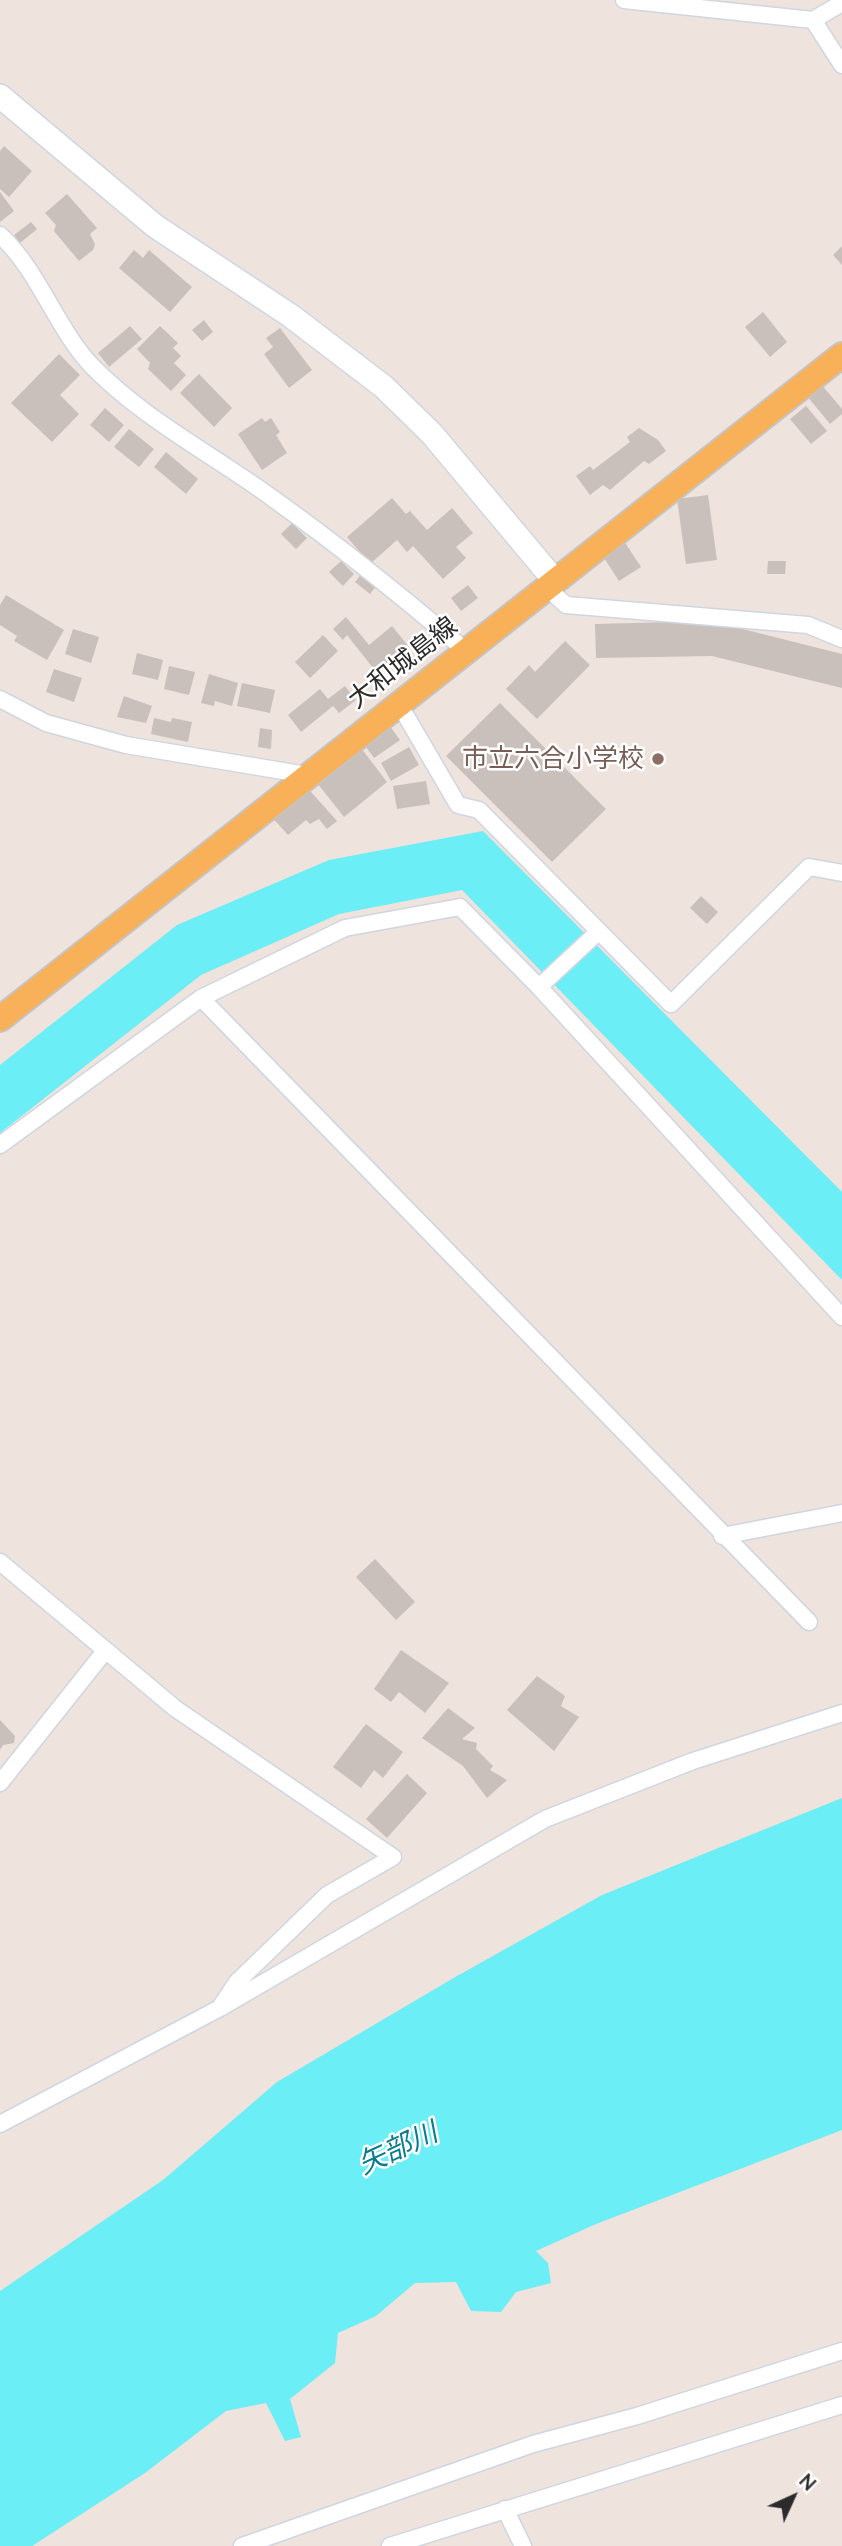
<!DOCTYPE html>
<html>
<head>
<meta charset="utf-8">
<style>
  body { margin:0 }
  #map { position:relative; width:842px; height:2546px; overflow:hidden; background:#eee3dd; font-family:Mulish,sans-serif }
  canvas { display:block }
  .north { position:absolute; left:758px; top:2462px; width:70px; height:70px; -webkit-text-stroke:5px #fff; paint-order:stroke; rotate:45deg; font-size:19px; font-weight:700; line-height:28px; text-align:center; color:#2b2b2b }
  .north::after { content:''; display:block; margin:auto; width:24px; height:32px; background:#2b2b2b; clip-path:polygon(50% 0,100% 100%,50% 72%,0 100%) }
</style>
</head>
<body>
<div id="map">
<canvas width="842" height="2546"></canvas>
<div class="north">N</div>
</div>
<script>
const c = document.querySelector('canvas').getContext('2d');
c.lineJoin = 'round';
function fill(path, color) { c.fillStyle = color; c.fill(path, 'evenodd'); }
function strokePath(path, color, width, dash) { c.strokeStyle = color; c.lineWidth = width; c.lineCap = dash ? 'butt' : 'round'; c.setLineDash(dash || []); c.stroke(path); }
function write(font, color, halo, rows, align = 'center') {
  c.font = font + ' Mulish,"Noto Sans JP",sans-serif'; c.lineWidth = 5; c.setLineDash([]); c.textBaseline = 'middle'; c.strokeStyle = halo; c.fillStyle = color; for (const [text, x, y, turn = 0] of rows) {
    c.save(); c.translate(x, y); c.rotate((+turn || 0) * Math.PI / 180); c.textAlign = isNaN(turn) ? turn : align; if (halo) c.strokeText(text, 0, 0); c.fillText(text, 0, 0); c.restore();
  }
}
fill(new Path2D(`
  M483,831L842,1192V1280L462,890L339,914L201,975L0,1133V1065L177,925L329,860Z
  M842,1798V2130L596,2224L536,2251L548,2263L551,2283L516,2292L501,2312L471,2311L456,2282L415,2283L376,2316L338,2333L335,2363L290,2399L301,2437L285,2441L266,2403L226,2411L145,2473L32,2546H0V2291L163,2180L277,2082L457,1976L602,1895Z`), '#6beef5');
fill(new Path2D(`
  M4,146L32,171L9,197L0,189V151Z
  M0,192L14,211L0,222Z
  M67,194L97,228L90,234L95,244L93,250L79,261L54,231L56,225L45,213Z
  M31,222L37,229L20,243L14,235Z
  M842,246V265L833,255Z
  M134,250L143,258L149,250L192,287L170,312L119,268Z
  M763,312L787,342L770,357L745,327Z
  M204,320L213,332L202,341L192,330Z
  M130,326L142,339L109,367L98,353Z
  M160,326L178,343L173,348L181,356L174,363L186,375L171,391L148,369L150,363L137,349Z
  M280,328L312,370L289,388L264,354L273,347L266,338Z
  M59,354L80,375L60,395L79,414L52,442L11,403Z
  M199,374L232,408L214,427L180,393Z
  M821,384L842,409V414L830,424L807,396Z
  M806,406L827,431L811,444L790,419Z
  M105,408L124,425L109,442L90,425Z
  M262,418L265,422L271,418L280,432L276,435L287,453L262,470L238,434Z
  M639,428L658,440L666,451L649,464L644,461L610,490L603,485L590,495L576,476L590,466L593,470L630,442L627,437Z
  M129,429L154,449L139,467L114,447Z
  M166,452L198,479L186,494L154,467Z
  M708,495L717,560L686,564L677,499Z
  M392,498L406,514L410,511L427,530L452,508L473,533L456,547L466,558L443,579L413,546L407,552L397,540L370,564L347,537Z
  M292,523L307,538L296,549L281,534Z
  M624,541L641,567L619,581L602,555Z
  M341,561L354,574L343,586L329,572Z
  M768,561H786L785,574H767Z
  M363,572L378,584L370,594L355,582Z
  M468,585L478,598L461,611L451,598Z
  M6,595L64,630L47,660L14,641L17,636L0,625V605Z
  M346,617L369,645L392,626L409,647L377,673L347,635L343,640L333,629Z
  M711,621L842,654V688L712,656L596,658L595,624Z
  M73,629L99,637L91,663L65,654Z
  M323,635L338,651L310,678L295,662Z
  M565,641L590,665L537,719L506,689L529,665L535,672Z
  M137,653L163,660L158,680L132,674Z
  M169,666L195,672L189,695L164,689Z
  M54,669L82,678L74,702L46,692Z
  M209,674L238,683L232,706L215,701L214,706L201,703Z
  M242,683L275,690L270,713L237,706Z
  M345,686L356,700L339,713L333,706L301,732L288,715L320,689L328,699Z
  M124,696L152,706L146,723L117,717Z
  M500,703L606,809L552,862L446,756Z
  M154,718L171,722L172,718L192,722L188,742L151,734Z
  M387,722L400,740L374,758L361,740Z
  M260,728L272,730L271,749L258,747Z
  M358,744L387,782L344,817L314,779Z
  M409,747L419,765L391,781L381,763Z
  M426,781L430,804L397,809L393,786Z
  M303,783L337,821L327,829L319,819L310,824L306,820L288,835L269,814Z
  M701,896L718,912L707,924L690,908Z
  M375,1559L415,1602L396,1620L356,1577Z
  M401,1650L449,1683L425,1713L399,1692L391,1702L374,1689Z
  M537,1676L565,1696L561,1706L579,1717L554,1751L507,1710Z
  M448,1708L475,1728L462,1739L477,1743L476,1749L493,1766L490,1770L507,1780L487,1798L463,1766L422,1738Z
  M0,1720L15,1736L14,1743L3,1745L0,1750Z
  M366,1724L403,1752L383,1778L374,1770L361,1788L333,1767Z
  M407,1774L427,1793L387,1838L366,1819Z`), '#c9c0bc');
const street = new Path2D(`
  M624,0L813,20L842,3
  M813,20L842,65
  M0,235C39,271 55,326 91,365C144,420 214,455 275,500C341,547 405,599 466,651
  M547,588L566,605L808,625L842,639
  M0,699L46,723L126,745L307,775
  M399,704L458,805L479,810L671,1004L809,867L842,873
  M539,987L598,932
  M201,998L809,1622
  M0,1145L201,998L345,928L460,907L539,987L842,1317
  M722,1536L842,1513
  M0,1562L176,1709L393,1857L327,1895L237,1982L221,2006
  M0,1783L105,1651
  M0,2124L220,2008L545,1819L693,1761L842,1713
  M505,2509L523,2546
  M242,2546L533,2444L637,2416L842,2351
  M390,2546L842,2405`);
const secondary = new Path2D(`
  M0,96L155,226L291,316L384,387L432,434L555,581`);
const primary = new Path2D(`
  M0,1019L842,355`);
strokePath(street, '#cfd6e1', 19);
strokePath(secondary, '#cfd6e1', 26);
strokePath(primary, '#c4c4c4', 28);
strokePath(street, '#fff', 16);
strokePath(secondary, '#fff', 23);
strokePath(primary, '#f8b158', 24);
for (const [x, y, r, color] of [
  [658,759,7,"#8d6e63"]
]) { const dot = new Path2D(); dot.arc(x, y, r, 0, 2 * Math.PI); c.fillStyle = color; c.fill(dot); strokePath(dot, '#fff', 2.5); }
write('26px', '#2b2b2b', '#fff', [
  ["大和城島線",403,663,-38]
]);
write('26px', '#785e54', '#fff', [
  ["市立六合小学校",644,759]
], 'right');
write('italic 28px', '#087d8e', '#fff', [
  ["矢部川",398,2149,-25]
]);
</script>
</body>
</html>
